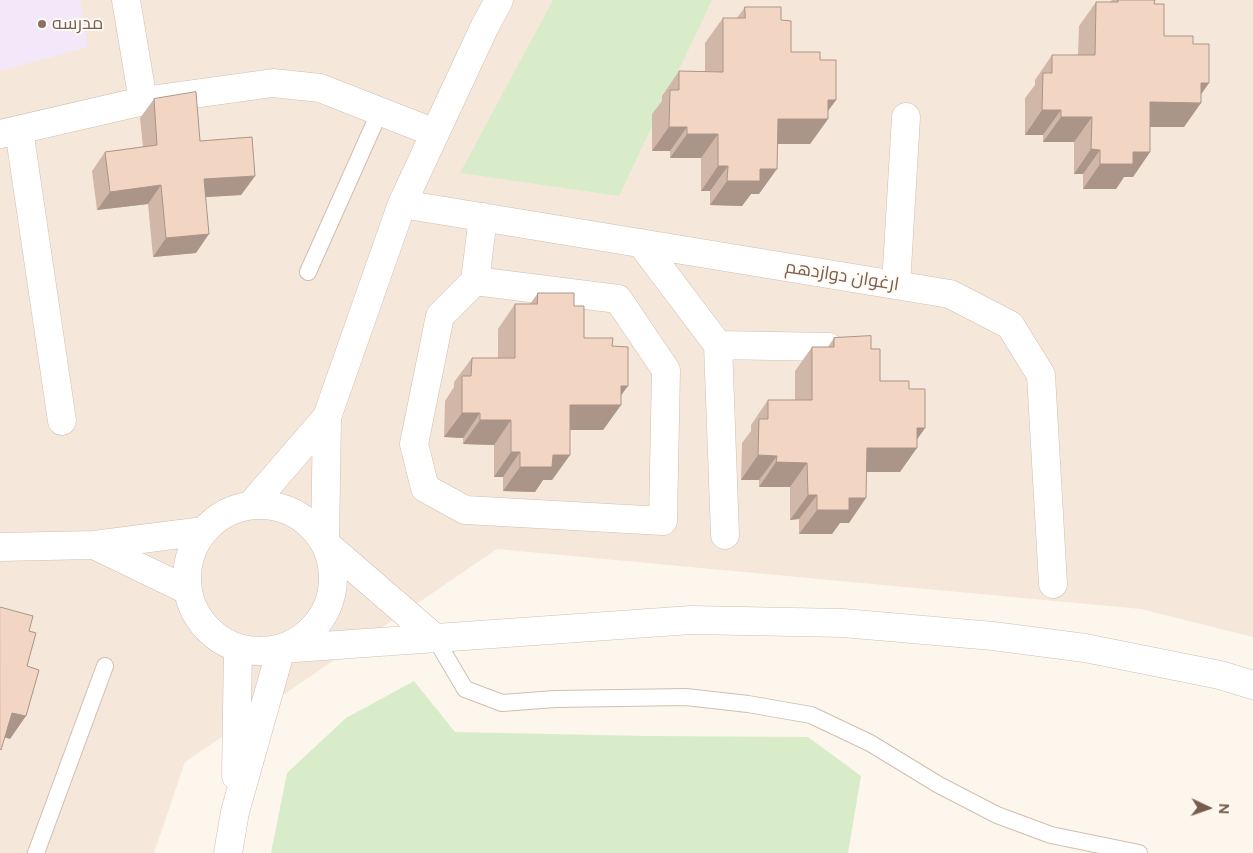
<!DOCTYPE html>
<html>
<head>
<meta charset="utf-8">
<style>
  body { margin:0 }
  #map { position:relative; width:1253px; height:853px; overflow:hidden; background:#fdf6ec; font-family:Figtree,sans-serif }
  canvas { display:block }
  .north { position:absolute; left:1183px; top:783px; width:50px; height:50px; -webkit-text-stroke:4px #fffaf3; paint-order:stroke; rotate:93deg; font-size:14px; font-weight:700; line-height:20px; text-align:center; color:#7a5c4d }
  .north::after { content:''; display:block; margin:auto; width:18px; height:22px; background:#7a5c4d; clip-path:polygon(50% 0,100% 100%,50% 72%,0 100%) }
</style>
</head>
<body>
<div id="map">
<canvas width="1253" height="853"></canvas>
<div class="north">N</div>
</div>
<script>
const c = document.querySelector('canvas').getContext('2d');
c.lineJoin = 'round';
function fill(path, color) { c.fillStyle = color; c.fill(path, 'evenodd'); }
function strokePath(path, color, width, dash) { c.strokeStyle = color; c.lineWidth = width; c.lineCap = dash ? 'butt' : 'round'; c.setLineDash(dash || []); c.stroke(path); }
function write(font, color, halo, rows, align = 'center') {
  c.font = font + ' Figtree,Cairo,sans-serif'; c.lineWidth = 4; c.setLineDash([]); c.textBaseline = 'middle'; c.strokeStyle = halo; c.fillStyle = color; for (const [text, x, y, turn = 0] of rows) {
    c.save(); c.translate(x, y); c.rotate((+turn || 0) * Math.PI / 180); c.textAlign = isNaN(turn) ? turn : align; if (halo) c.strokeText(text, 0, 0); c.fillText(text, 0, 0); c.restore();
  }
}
fill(new Path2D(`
  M0,0H1253V637L1141,609L497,549L185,762L154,853H0Z`), '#f5e8da');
fill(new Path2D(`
  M0,0H80L88,47L0,71Z`), '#f3e8fa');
fill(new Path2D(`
  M553,0H712L619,196L460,173Z
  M414,681L455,732L646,736L808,737L861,776L848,853H271L287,773L346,718Z`), '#d8ecc9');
const lane = new Path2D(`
  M308,272L380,111
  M435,638L465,689L502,703L555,699L686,697L748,704L811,715L870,743L939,785L997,815L1051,835L1139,853
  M36,853L105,666`);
const street = new Path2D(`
  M126,0L143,101
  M19,130L62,421
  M0,134L143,101L273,83L320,88L435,133
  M402,204L950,294L1010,325L1041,375L1053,584
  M641,243L718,345L829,347
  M475,281L440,316L414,444L425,488L465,510L663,521L666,370L618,299L475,281L483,217
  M896,285L906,117
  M718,345L725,535
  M187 578a73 73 0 1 1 146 0a73 73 0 1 1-146 0Z
  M251,505L327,417
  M94,545L187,590
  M0,547L94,545L204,531
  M435,638L325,543L327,417L402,204L485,26L499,0
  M236,776L238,649
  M228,853L235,812L281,649L691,620L843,623L993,636L1085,648L1220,675L1253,685`);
strokePath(lane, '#d1beb0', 18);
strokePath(street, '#d1beb0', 29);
strokePath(lane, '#fff', 16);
strokePath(street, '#fff', 28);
fill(new Path2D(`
  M1112,0H1155L1154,4L1164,36L1193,44L1201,95L1184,127H1150V152L1133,177H1124L1116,189H1083V174H1074V142H1043V135H1025V98L1035,85V80L1052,55H1078L1079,26L1096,2H1110Z
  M745,7L781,20L791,52L820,60L836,100L828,111V119L810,144H777L759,194H751L742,206L710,205V191H701V158H670V151H652V114L662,101V96L679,71L705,72V43L723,18H737Z
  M154,99L200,141L255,176L241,195L206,197L196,253L153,257L148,204L97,210L92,171L105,152L143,147L140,118Z
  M538,293L574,306L584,338L612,346L621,396V405L603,430H570V455L552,480H543L535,492L503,491V477H494V445L463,444V438L444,437L445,401L454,387V382L472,358H498V329L515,304H530Z
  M834,338L871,349L880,381L909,389L925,428L917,439L900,472H866L849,523H840L832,534H799V519L790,520V487H759V480H741L742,443L751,431V425L768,400H795V371L812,347H828Z`), '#d1b7a8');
fill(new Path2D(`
  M1201,83H1209L1195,103H1201L1184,127H1133L1150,102Z
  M828,100H836L822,119H828L810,144H760L778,119Z
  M1042,110H1061L1043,135H1025Z
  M1061,117H1092L1074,142H1043Z
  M669,127H687L670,151H652Z
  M687,134H718L701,158H670Z
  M1091,149L1100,150L1083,174H1074Z
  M1133,152H1150L1133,177H1124L1116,189H1083L1100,164Z
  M718,166H728L710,191H701Z
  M760,169H777L759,194H751L742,206L710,205L727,181Z
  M255,176L241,195L191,198L204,179Z
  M161,185L148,204L97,210L110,192Z
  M209,234L196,253L153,257L166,238Z
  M621,386H628L614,405H621L603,430H552L570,405Z
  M462,413H480L463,438L444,437Z
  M480,420H511L494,445L463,444Z
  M917,428H925L911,448H917L900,472H849L867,448Z
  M511,452H520L503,477H494Z
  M553,455H570L552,480H543L535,492L503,491L520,467Z
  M758,455L777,456L759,480H741Z
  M776,462L807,463L790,487H759Z
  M808,495H817L799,519L790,520Z
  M849,498H866L849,523H840L832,534H799L817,510Z
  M12,713L26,716L10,739L0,736Z`), '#aa9588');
const building = new Path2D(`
  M1118,0H1155L1154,4H1164V36H1193V44H1209V83H1201V103L1150,102V152H1133V164H1100V150L1091,149L1092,117H1061V110H1042L1043,73H1052V55H1095L1096,2H1118Z
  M745,7H781V20L791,21V52H820V60H836V100H828V119H778L777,169H760V181H727L728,166H718V134H687V127H669L670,90H679V71L723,72V18H745Z
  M196,92L200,141L252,137L255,176L204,179L209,234L166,238L161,185L110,192L105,152L157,145L154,99Z
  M538,293H574V306H584V338H613L612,346L628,347V386H621V405H570V455H553L552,467H520V452H511V420H480V413H462V376H471L472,358H515V304H537Z
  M871,336V349H880V381H909V389H925V428H917V448H867L866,498H849V510H817V495H808L807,463L776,462L777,456L758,455L759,419H768V400H812V347H834V338Z
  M0,607L33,616L29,631L36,633L27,666L39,670L26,716L12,713L1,750L0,749Z`);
fill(building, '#f3d5c3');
strokePath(building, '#aa9588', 1);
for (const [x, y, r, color] of [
  [42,24,5,"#8d6e63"]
]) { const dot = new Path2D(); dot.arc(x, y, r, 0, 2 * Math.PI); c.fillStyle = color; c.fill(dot); strokePath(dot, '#fffaf3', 2); }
write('18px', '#785e54', '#fffaf3', [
  ["مدرسه",52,24]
], 'left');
write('18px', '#7a5c4d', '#fffaf3', [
  ["ارغوان دوازدهم",842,276,9]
]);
</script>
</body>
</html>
